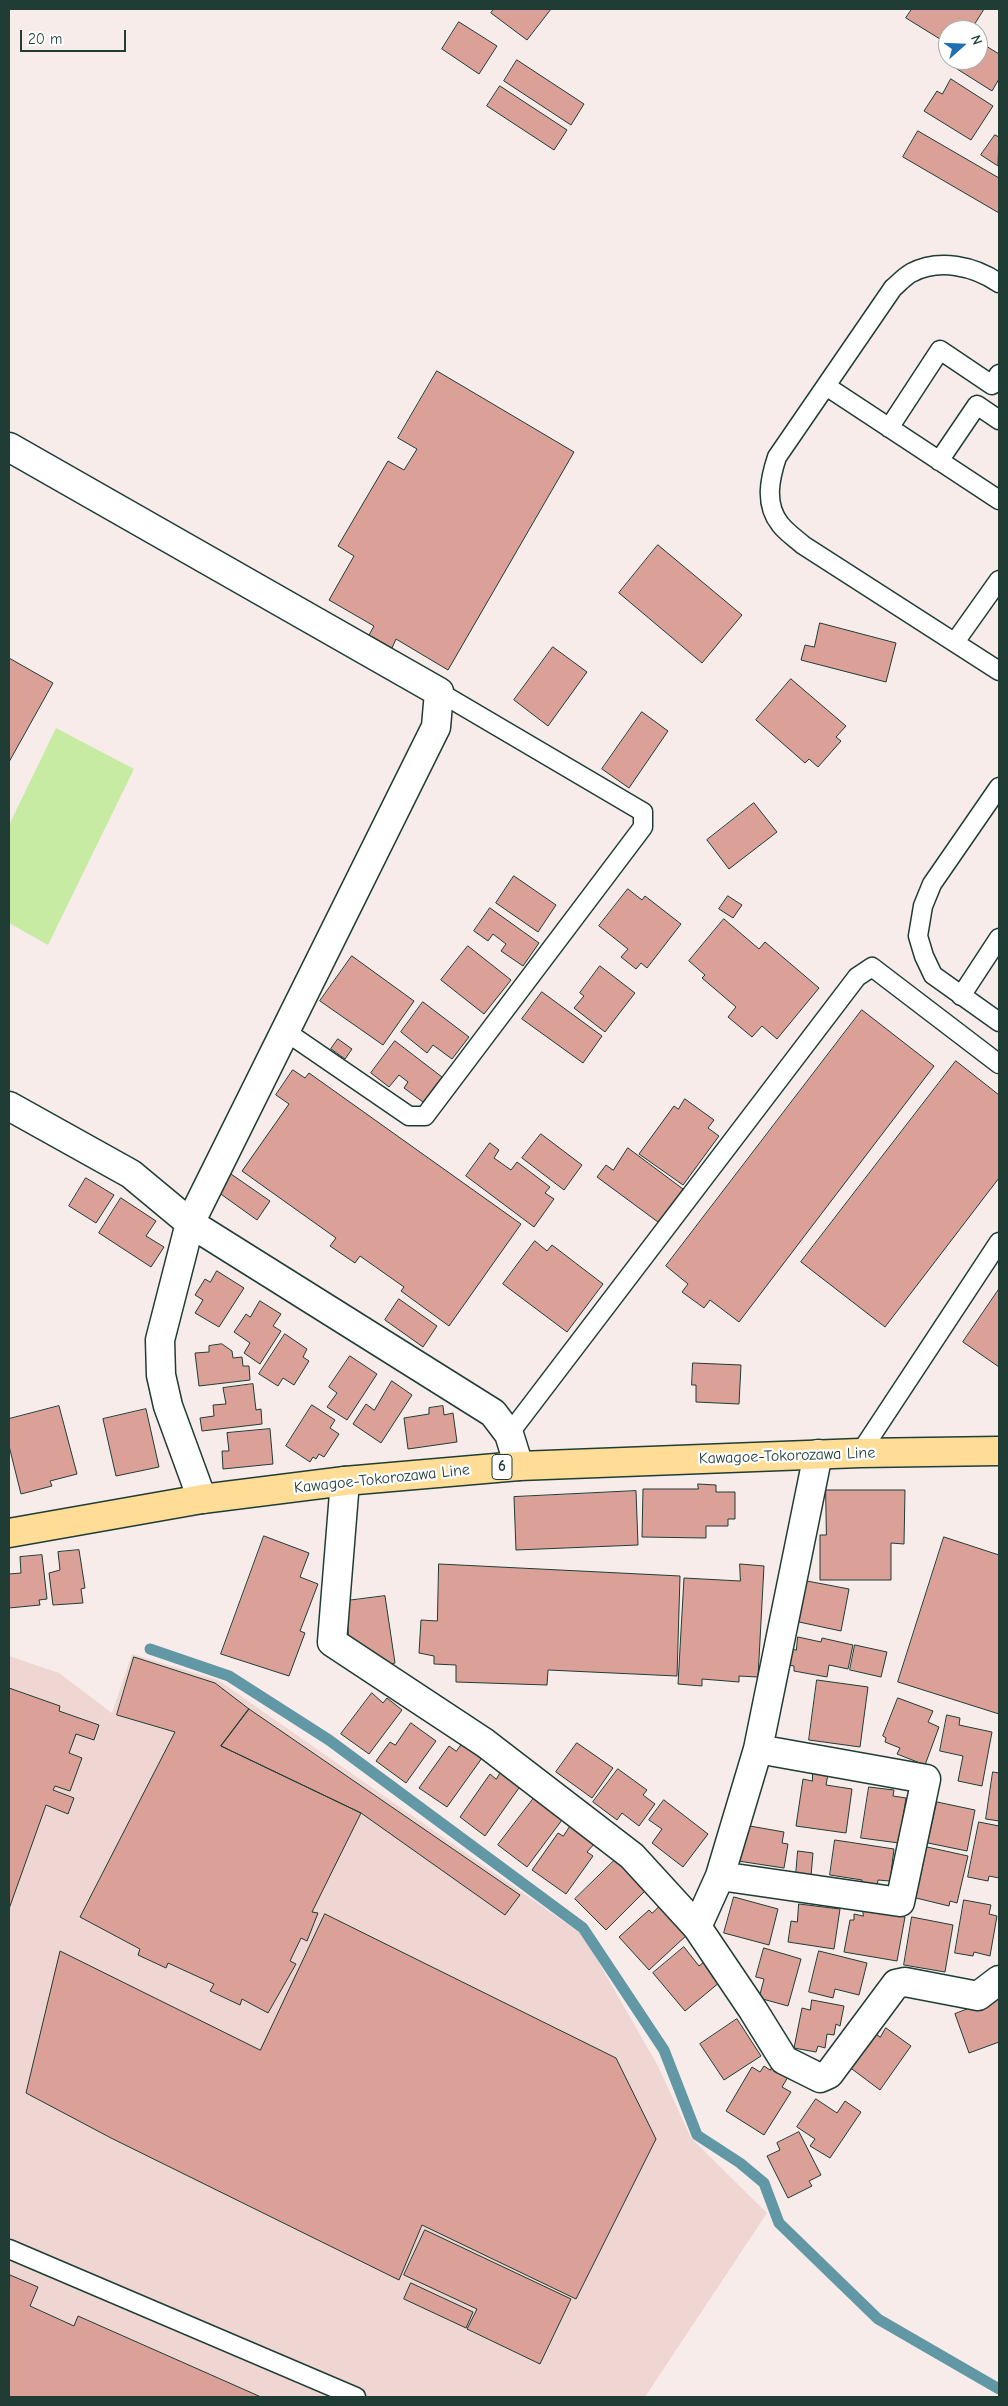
<!DOCTYPE html>
<html>
<head>
<meta charset="utf-8">
<style>
  body { margin:0 }
  #map { position:relative; width:1008px; height:2406px; overflow:hidden; background:#f8eceb; font-family:"Comic Neue",sans-serif }
  canvas { display:block }
  .frame { position:absolute; inset:0; border:10px solid #1f3d34; pointer-events:none }
  .north { position:absolute; left:938px; top:20px; width:50px; height:50px; box-sizing:border-box; background:#fff; border:1px solid #a5b1ae; border-radius:50%; rotate:70deg; font-size:14px; font-weight:700; line-height:20px; text-align:center; color:#1f3d34 }
  .north::after { content:''; display:block; margin:auto; width:18px; height:22px; background:#1f6fb2; clip-path:polygon(50% 0,100% 100%,50% 72%,0 100%) }
  .scale { position:absolute; left:20px; top:30px; width:106px; height:22px; box-sizing:border-box; border:2px solid #1f3d34; border-top:0; padding-left:6px; font-size:15px; line-height:18px; white-space:nowrap; color:#1f3d34; -webkit-text-stroke:4px #fff; paint-order:stroke }
</style>
</head>
<body>
<div id="map">
<canvas width="1008" height="2406"></canvas>
<div class="frame"></div>
<div class="north">N</div>
<div class="scale">20 m</div>
</div>
<script>
const c = document.querySelector('canvas').getContext('2d');
c.lineJoin = 'round';
function fill(path, color) { c.fillStyle = color; c.fill(path, 'evenodd'); }
function strokePath(path, color, width, dash) { c.strokeStyle = color; c.lineWidth = width; c.lineCap = dash ? 'butt' : 'round'; c.setLineDash(dash || []); c.stroke(path); }
function write(font, color, halo, rows, align = 'center') {
  c.font = font + ' "Comic Neue",sans-serif'; c.lineWidth = 4.5; c.setLineDash([]); c.textBaseline = 'middle'; c.strokeStyle = halo; c.fillStyle = color; for (const [text, x, y, turn = 0] of rows) {
    c.save(); c.translate(x, y); c.rotate((+turn || 0) * Math.PI / 180); c.textAlign = isNaN(turn) ? turn : align; if (halo) c.strokeText(text, 0, 0); c.fillText(text, 0, 0); c.restore();
  }
}
fill(new Path2D(`
  M132,1654L218,1680L583,1935L658,2066L691,2138L767,2213L645,2397H9V1656L59,1673L112,1713Z`), '#efd6d2');
fill(new Path2D(`
  M56,728L134,769L48,945L9,923V825Z`), '#c8eba4');
strokePath(new Path2D(`
  M150,1649L229,1676L329,1740L583,1928L664,2050L697,2135L740,2163L764,2183L779,2223L878,2319L999,2389`), '#6298a5', 11);
const building = new Path2D(`
  M494,9H551L527,40L491,13Z
  M912,9H984L971,30H948V44L906,18Z
  M459,22L497,46L479,74L442,49Z
  M978,41L999,54V79L992,91L954,67L958,60H978Z
  M517,60L584,104L571,125L504,81Z
  M951,79L993,106L971,140L924,111L937,91L942,94Z
  M500,86L567,130L554,150L487,106Z
  M918,131L999,178V213L903,157Z
  M995,135L999,137L998,166L981,155Z
  M437,371L574,452L448,670L396,639L392,648L369,635L374,626L329,600L354,556L338,546L388,461L404,470L417,449L398,438Z
  M658,545L742,615L702,663L619,593Z
  M820,623L896,643L886,682L801,660L805,645L814,647Z
  M553,647L587,672L548,726L514,700Z
  M9,658L53,683L9,762Z
  M791,679L846,726L836,737L841,741L818,767L809,759L805,763L756,720Z
  M642,712L668,731L629,788L602,769Z
  M754,803L777,832L729,869L707,840Z
  M514,876L556,905L538,932L496,903Z
  M628,889L642,900L645,896L681,924L647,968L641,963L636,969L621,957L628,949L599,926Z
  M728,896L742,905L733,918L719,909Z
  M490,908L539,943L523,966L501,951L506,944L493,934L488,941L474,931Z
  M724,919L759,949L765,942L819,988L777,1039L762,1026L752,1037L728,1017L736,1007L702,978L705,975L689,961Z
  M468,946L511,980L484,1014L441,980Z
  M352,956L414,1001L383,1045L320,1001Z
  M600,966L635,993L605,1032L574,1008L584,996L580,993Z
  M542,992L602,1036L583,1063L522,1019Z
  M423,1002L469,1037L452,1059L433,1045L427,1053L401,1032Z
  M862,1010L934,1066L739,1322L710,1300L704,1308L682,1292L688,1284L666,1266Z
  M338,1039L352,1049L345,1059L331,1049Z
  M395,1041L442,1077L423,1102L404,1088L408,1082L399,1075L389,1087L371,1073Z
  M956,1061L999,1095V1178L885,1327L801,1262Z
  M293,1070L305,1078L309,1073L521,1224L449,1326L401,1291L404,1287L360,1256L355,1263L330,1246L336,1238L242,1171L289,1104L276,1095Z
  M685,1099L714,1120L708,1128L719,1136L683,1185L639,1154L674,1106L678,1109Z
  M541,1134L582,1165L564,1190L522,1158Z
  M490,1143L499,1150L494,1158L511,1170L517,1162L550,1187L545,1193L554,1199L534,1227L466,1176Z
  M628,1148L683,1189L658,1222L597,1177L606,1165L613,1170Z
  M231,1174L270,1201L257,1220L218,1192Z
  M86,1178L114,1195L96,1223L69,1206Z
  M121,1198L156,1221L146,1236L164,1247L151,1267L99,1233Z
  M535,1241L547,1251L552,1245L603,1284L567,1332L503,1284Z
  M217,1271L244,1288L219,1327L195,1313L203,1300L195,1295L205,1279L210,1282Z
  M999,1289V1367L963,1342Z
  M399,1299L437,1326L423,1347L385,1320Z
  M260,1301L281,1314L273,1326L281,1331L260,1364L244,1353L250,1343L234,1332L246,1314L250,1317Z
  M285,1334L307,1349L303,1357L309,1361L294,1385L283,1378L278,1386L259,1374Z
  M222,1344L232,1351L233,1358L242,1357L243,1366H249L250,1380L199,1386L195,1353L209,1352V1346Z
  M350,1356L377,1374L347,1420L327,1407L337,1393L329,1387Z
  M693,1363L741,1365L739,1404L696,1402V1385H692Z
  M392,1381L412,1395L381,1443L353,1424L366,1404L374,1410Z
  M253,1384L256,1410L261,1409L262,1424L202,1431L200,1418L214,1416L213,1405L226,1404L223,1388Z
  M312,1405L335,1420L330,1428L339,1434L324,1457L319,1454L316,1459L313,1457L310,1462L286,1446Z
  M59,1406L77,1474L50,1481L52,1486L21,1494L9,1446V1419Z
  M443,1406L444,1415L453,1413L457,1442L408,1449L404,1418L429,1414V1408Z
  M146,1409L159,1467L116,1476L103,1419Z
  M270,1429L273,1464L223,1469L222,1451H229L227,1433Z
  M698,1484L716,1485V1492H735V1519H728V1526H706V1538L642,1537L643,1489H698Z
  M826,1490H905L904,1544L891,1543V1580H820V1535H826Z
  M636,1491L638,1545L516,1550L514,1497Z
  M264,1536L309,1553L300,1577L318,1584L300,1631L305,1633L289,1676L221,1654Z
  M944,1537L999,1555V1714L898,1682Z
  M79,1550L85,1588L81,1589L83,1603L53,1605L49,1573L60,1570L58,1552Z
  M42,1555L47,1599L39,1600L40,1605L9,1608V1574L21,1573L20,1557Z
  M439,1564L680,1576L677,1676L548,1670L547,1685L456,1682V1665L434,1664V1656L419,1653L421,1620L437,1621Z
  M740,1564L764,1566L758,1677L739,1676V1682L702,1679V1686L678,1684L684,1578L740,1581Z
  M807,1581L849,1589L841,1631L799,1622Z
  M385,1596L395,1663L384,1666L349,1644L346,1601Z
  M798,1637L821,1642L822,1638L853,1645L848,1669L829,1665L827,1677L794,1671V1666L788,1665L791,1649L796,1650Z
  M855,1645L887,1652L881,1677L850,1670Z
  M134,1657L215,1683L249,1709L221,1746L361,1813L312,1912L318,1913L307,1941L301,1938L290,1961L296,1964L268,2013L242,1999L240,2005L210,1991L214,1984L168,1963L166,1968L138,1955L140,1949L80,1917L175,1732L117,1715Z
  M817,1680L868,1687L860,1747L809,1740Z
  M9,1688L60,1706L59,1711L99,1725L94,1740L76,1734L69,1753L82,1758L70,1791L55,1786L53,1790L74,1798L68,1814L46,1805L9,1909Z
  M372,1693L383,1703L387,1698L402,1710L369,1754L341,1734Z
  M898,1698L933,1711L928,1722L939,1727L925,1765L897,1754L900,1748L885,1742L886,1738L883,1736Z
  M249,1709L520,1895L505,1915L361,1813L221,1746Z
  M947,1715L960,1718L959,1725L992,1732L982,1786L958,1781L963,1756L940,1751Z
  M411,1723L436,1741L406,1783L376,1761L390,1742L395,1745Z
  M577,1743L613,1768L592,1798L556,1772Z
  M462,1744L482,1758L447,1807L419,1788L449,1746L456,1751Z
  M618,1769L647,1790L643,1795L655,1804L639,1826L622,1813L617,1820L593,1802Z
  M502,1770L521,1785L485,1836L460,1817L490,1774L496,1779Z
  M813,1772L828,1774L826,1785L852,1789L846,1833L796,1826L803,1779L812,1781Z
  M993,1772L999,1773V1821L986,1819Z
  M869,1787L894,1790L893,1796L906,1798L899,1843L861,1838Z
  M534,1798L562,1820L527,1867L498,1845Z
  M664,1800L708,1834L683,1867L652,1843L662,1829L649,1820Z
  M937,1802L975,1810L967,1851L928,1843Z
  M979,1822L999,1826V1878L989,1876L988,1881L968,1877Z
  M571,1825L595,1843L587,1852L593,1856L566,1894L532,1870L558,1833L563,1836Z
  M744,1825L784,1832L782,1843L788,1844L784,1868L738,1861Z
  M835,1840L894,1849L890,1881L878,1880L877,1887L861,1885L862,1880L830,1875Z
  M927,1847L968,1856L957,1903L950,1901L949,1906L916,1898Z
  M798,1851L813,1853L811,1876L796,1875Z
  M618,1857L648,1888L606,1930L575,1899Z
  M734,1897L778,1909L769,1945L724,1933Z
  M964,1900L991,1905L989,1914L997,1916L990,1956L974,1952L973,1956L955,1953Z
  M799,1904L840,1909L834,1949L788,1942L791,1921L797,1922Z
  M661,1905L688,1934L649,1970L619,1937L649,1910L652,1913Z
  M863,1910L905,1917L897,1961L844,1952L850,1920H854V1914L863,1916Z
  M325,1914L616,2058L656,2139L576,2299L422,2225L399,2280L111,2138L26,2093L60,1951L260,2050Z
  M912,1917L953,1925L945,1972L904,1965Z
  M684,1947L699,1966L704,1962L720,1982L685,2011L653,1973Z
  M764,1948L801,1959L788,2006L759,1998L764,1979L756,1977Z
  M819,1951L867,1963L859,1995L835,1989L833,1998L809,1992Z
  M999,1997V2042L969,2053L955,2014Z
  M812,2000L844,2006L840,2026L836,2024L834,2035L827,2034L825,2048L818,2046L816,2052L794,2048L802,2008L810,2010Z
  M737,2019L761,2056L724,2080L700,2044Z
  M886,2028L911,2046L880,2090L848,2066L873,2032L880,2037Z
  M775,2062L791,2072L782,2087L791,2092L764,2135L726,2111L752,2067L760,2072L764,2066L770,2070Z
  M816,2099L837,2113L845,2101L861,2112L830,2158L810,2146L815,2139L797,2127Z
  M799,2132L821,2175L809,2181L812,2186L788,2198L767,2156L780,2150L777,2143Z
  M425,2230L571,2299L540,2364L467,2329L477,2309L404,2275Z
  M10,2275L38,2287L30,2306L74,2326L78,2316L261,2397H9Z
  M411,2283L473,2312L466,2328L404,2299Z`);
fill(building, '#dba199');
strokePath(building, '#1f3d34', 1);
const lane = new Path2D(`
  M999,283C974,266 939,258 911,273C904,277 898,284 893,288L777,457C770,478 764,504 780,524C786,532 795,538 803,545L999,671
  M826,386L999,500
  M889,428L940,350L992,385L999,374
  M939,461L977,405L999,420
  M955,642L999,580
  M999,787L932,884L923,906L918,936L924,956L933,975L999,1022
  M961,996L999,938
  M285,1031L409,1116H425L643,827V812L439,692
  M509,1434L857,977L872,967L999,1064
  M860,1453L999,1242
  M9,2249L356,2397`);
const street = new Path2D(`
  M9,447L439,692L436,727L190,1223L493,1413L509,1434L519,1466
  M9,1106L131,1174L190,1223L160,1340L161,1375L168,1406L202,1499
  M345,1481L332,1642L485,1743L632,1856L697,1927L720,1876L758,1749L818,1454
  M720,1876L900,1902L926,1779L758,1749
  M697,1927L753,2010L784,2060L820,2078L829,2074L896,1984L905,1982L978,1996L999,1980`);
const primary = new Path2D(`
  M9,1533L202,1499L345,1481L519,1466L860,1453L999,1451`);
strokePath(lane, '#1f3d34', 21);
strokePath(street, '#1f3d34', 31);
strokePath(primary, '#1f3d34', 31);
strokePath(lane, '#fff', 18);
strokePath(street, '#fff', 28);
strokePath(primary, '#ffdd96', 28);
for (const [x, y, w] of [
  [502,1467,20]
]) { const box = new Path2D(); box.roundRect(x - w / 2, y - 12.5, w, 25, 4); c.fillStyle = '#fff'; c.fill(box); strokePath(box, '#1f3d34', 1); }
write('bold 15px', '#1f3d34', null, [
  ["6",502,1467]
]);
write('16px', '#1f3d34', '#fff', [
  ["Kawagoe-Tokorozawa Line",787,1456,-2],
  ["Kawagoe-Tokorozawa Line",382,1479,-6]
]);
</script>
</body>
</html>
